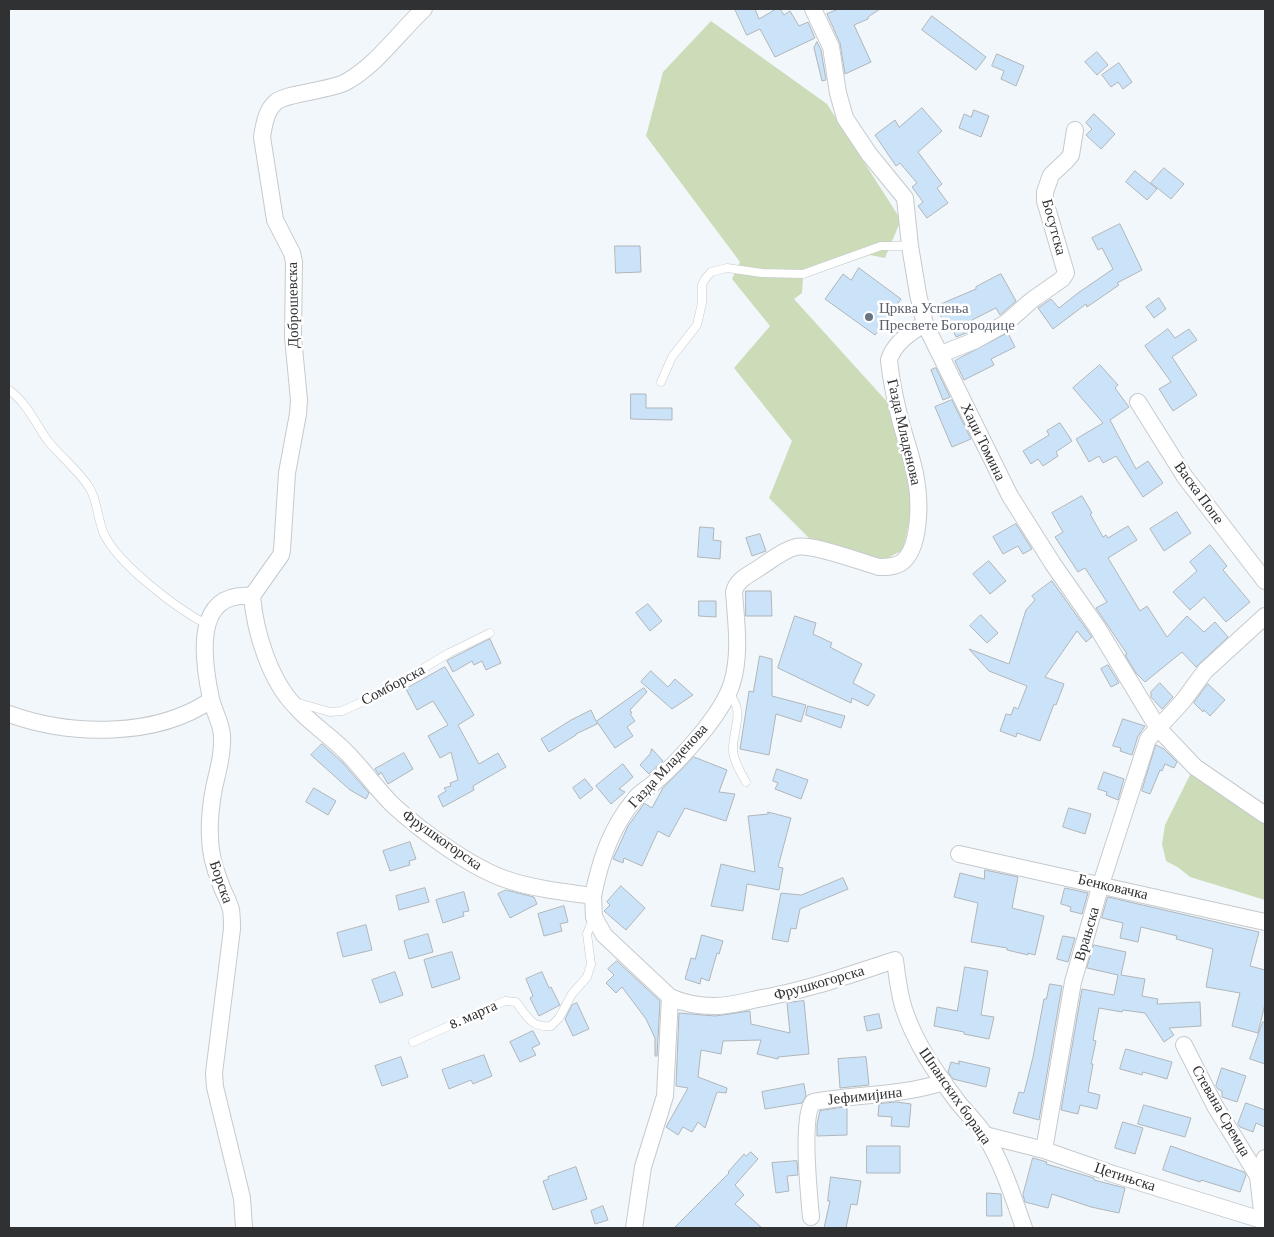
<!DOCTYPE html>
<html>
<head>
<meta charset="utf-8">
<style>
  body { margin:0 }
  #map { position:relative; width:1274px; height:1237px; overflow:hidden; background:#f2f7fb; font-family:"Crimson Pro",serif }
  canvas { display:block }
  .frame { position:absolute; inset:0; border:10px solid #303133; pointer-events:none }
</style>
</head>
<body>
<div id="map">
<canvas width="1274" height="1237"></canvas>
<div class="frame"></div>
</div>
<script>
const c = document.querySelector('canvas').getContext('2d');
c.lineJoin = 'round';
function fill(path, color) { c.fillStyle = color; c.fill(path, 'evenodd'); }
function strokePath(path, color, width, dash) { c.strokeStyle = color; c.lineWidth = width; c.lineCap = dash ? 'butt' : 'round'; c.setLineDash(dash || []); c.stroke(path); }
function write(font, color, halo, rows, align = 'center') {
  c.font = font + ' "Crimson Pro",serif'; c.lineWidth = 5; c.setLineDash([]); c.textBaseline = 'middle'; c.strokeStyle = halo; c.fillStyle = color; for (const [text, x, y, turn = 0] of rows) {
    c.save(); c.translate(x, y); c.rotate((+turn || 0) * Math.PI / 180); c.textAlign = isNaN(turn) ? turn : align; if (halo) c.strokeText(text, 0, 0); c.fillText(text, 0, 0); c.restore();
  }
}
fill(new Path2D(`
  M711,21L827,104L901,220L885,258L870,255L803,278L802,293L794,299L890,405L912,489L909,523L903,550L884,560L810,539L769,498L792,441L734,368L770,326L732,279L740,262L646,136L663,72Z
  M1191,773L1256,816L1265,824V900L1190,877L1179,868L1166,861L1162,844L1165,825Z`), '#ccdcb9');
const building = new Path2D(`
  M735,9H755L759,19L776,9H780L784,15L790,11L799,26L808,22L815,38L775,57L760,29L747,35Z
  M839,9H880L868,17V19L854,25L871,62L845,74L840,43L827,14Z
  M932,16L986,57L976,70L922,30Z
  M817,42L821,50L826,80L822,81L814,48Z
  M1097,52L1108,65L1097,75L1085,62Z
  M997,54L1024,66L1016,86L1001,79L1004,71L992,66Z
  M1119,63L1132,82L1123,89L1118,82L1111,87L1102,75Z
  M922,108L942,131L918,152L942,184L937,188L948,203L927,218L918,206L923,202L912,187L917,183L900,163L896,166L875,135L895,120L899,127Z
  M974,110L989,116L981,137L959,128L964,114L971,117Z
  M1094,114L1115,134L1101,149L1086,135L1092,129L1086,123Z
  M1164,168L1184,184L1171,199L1151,183Z
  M1135,171L1157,189L1147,200L1126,182Z
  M1120,224L1142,270L1117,283L1119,285L1087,307L1086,304L1053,329L1038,308L1051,299L1059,308L1078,293L1113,269L1102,248L1098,250L1092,238Z
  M615,246H640L641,272L616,273Z
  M859,268L901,299L875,335L825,299L843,274L851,280Z
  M1001,274L1016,301L1000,315L996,308L972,320L976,329L956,337L950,323L945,325L936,306L976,289V287Z
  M1159,298L1166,309L1154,318L1146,307Z
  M1168,329L1175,338L1189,329L1197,340L1172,357L1197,395L1173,411L1159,389L1171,382L1145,346Z
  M1008,333L1015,347L991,359L994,365L964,380L955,361Z
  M1100,365L1118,385L1115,388L1129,407L1110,420L1136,469L1148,461L1163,483L1143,497L1116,456L1103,463L1099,456L1089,462L1076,439L1103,423L1073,388Z
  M936,368L950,397L943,400L931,370Z
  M631,394H646V408H672V420L631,419Z
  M952,400L971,439L952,447L935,407Z
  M1060,423L1072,441L1056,452L1058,456L1043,466L1038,459L1031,464L1023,451L1049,435L1047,431Z
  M1082,496L1092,513L1090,514L1103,537L1106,535L1108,538L1128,526L1137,540L1108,558L1140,611L1147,606L1167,637L1187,616L1204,632L1215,622L1228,637L1196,667L1182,652L1145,682L1136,673L1125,655L1127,654L1096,608L1107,602L1085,568L1078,572L1055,537L1063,532L1052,513Z
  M1177,512L1191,533L1164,551L1150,529Z
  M1016,524L1032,549L1023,554L1018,546L1003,554L993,537Z
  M700,527L714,528L713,540L721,541L720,559L698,557Z
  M760,534L766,551L752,556L746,538Z
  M1210,545L1227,566L1223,570L1250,602L1226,622L1204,597L1190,610L1173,592L1197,571L1190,562Z
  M989,561L1006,581L990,594L973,574Z
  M1052,581L1092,637L1086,642L1077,631L1045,677L1064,684L1056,705L1054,704L1040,741L1017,733L1016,737L1000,731L1006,714L1011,715L1014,707L1018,709L1027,686L989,671L969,649L1009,664L1026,610L1035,600L1032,596Z
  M746,591H771L772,616H746Z
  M699,601H716V617L699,616Z
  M648,604L662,621L650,631L636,613Z
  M981,615L998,633L987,643L970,626Z
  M795,616L816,623L813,634L832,643L830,647L862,664L853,683L875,695L868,706L852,698L851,703L778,668Z
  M490,639L501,663L486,670L482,661L474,665L472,661L453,672L447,661Z
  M760,656L772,659V696L806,705L801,722L776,714L769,755L740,749L749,691L753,692Z
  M1108,665L1119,683L1111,687L1101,669Z
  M445,667L474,715L458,725L479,764L498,753L506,767L473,786L474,790L443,807L438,796L446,791L444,788L451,786L450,783L458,780L451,752L440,758L428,736L448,725L433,701L417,710L406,689Z
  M651,671L668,687L675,679L693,695L672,709L641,682Z
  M1160,683L1173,697L1162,709L1151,697V692Z
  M1208,684L1225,700L1210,716L1204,710L1203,712L1194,703Z
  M644,688L647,692L630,710L632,713L630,714L635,721L627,727L633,736L615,748L597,722V724L576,734V735L549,752L541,739L571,720L591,710L596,721Z
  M808,706L845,716L841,728L806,715Z
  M1123,719L1145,726L1138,736L1132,755L1120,751L1121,748L1113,746Z
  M322,744L343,763L369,793L366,799L350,790L311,755Z
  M1156,745L1164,749L1177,762L1174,768L1165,764L1162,771L1160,770L1150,794L1142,791Z
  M652,749L663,761L649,774L640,765L650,754Z
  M404,753L413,769L388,784L381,772L379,775L375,769Z
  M694,757L727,770L719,792L735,794L726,821L685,808L669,837L658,831L642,866L624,858L623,863L613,859L628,826L643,805L644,803L652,808L663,788Z
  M623,764L633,777L619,789L625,792L611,804L596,786Z
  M777,769L808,780L801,799L775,789L778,783L773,781Z
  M1104,772L1124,779L1118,800L1106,795L1107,792L1098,789Z
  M585,779L593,789L580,799L573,788Z
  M314,788L336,801L328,815L306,802Z
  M1069,808L1091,814L1085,834L1063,827Z
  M768,812L791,818L778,867L783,868L779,890L747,884L743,911L711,906L721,864L755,872L748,816L768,814Z
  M410,842L416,859L409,861L410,865L390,871L383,851Z
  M985,870L1018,877L1012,908L1044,916L1035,955L1028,953V955L1007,950V948L971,942L978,903L954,897L960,873L984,879Z
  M843,878L848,889L800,909L796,929L791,928L788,942L772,939L781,893L801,895Z
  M621,886L645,908L626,930L604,911L610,905L607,902Z
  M425,888L429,902L399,910L396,896Z
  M1065,888L1088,893L1082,914L1070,911L1071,907L1061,904Z
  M506,890L534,897L537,904L510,918L498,894Z
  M464,892L469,911L463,912L464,916L443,923L436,900Z
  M1108,897L1259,932L1250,966L1265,970V1004L1258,1033L1232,1026L1240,993L1206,987L1213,949L1176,939L1177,936L1141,927L1138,942L1120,938L1123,923L1102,918Z
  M564,906L568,922L560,924L562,931L544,936L538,914Z
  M366,925L372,950L343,957L337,933Z
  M428,934L433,952L409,959L404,941Z
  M702,935L723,941L719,954L717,953L709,981L701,978L700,984L685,979L691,958L695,959Z
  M1063,936L1075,938L1068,962L1057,959Z
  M1094,945L1126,952L1121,975L1145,979L1142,996L1158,999L1157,1004L1200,1002L1201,1026L1169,1028L1174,1035L1164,1042L1145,1013L1123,1010L1122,1012L1099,1008L1093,1040L1096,1041L1091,1064H1093L1088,1092L1100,1095L1097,1109L1080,1105L1078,1114L1061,1110L1082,989L1114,995L1118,975L1087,968Z
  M452,952L460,979L432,988L424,960Z
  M617,961L660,1001L657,1056H655V1038L646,1019L622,987L616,993L606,983L614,975L608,969Z
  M965,967L988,971L981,1015L994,1017L989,1039L964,1034V1032L934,1026L937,1007L957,1011Z
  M395,972L403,995L380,1003L372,980Z
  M542,972L549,988L551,987L560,1005L539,1016L530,998L533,996L526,979Z
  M1050,984L1062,986L1039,1120L1013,1113L1019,1092L1024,1093L1033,1057L1044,999H1046Z
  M804,1001L809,1054L778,1057V1059L757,1054L761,1040L723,1041L721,1054L701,1050L698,1077L727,1088L726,1093L717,1092L705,1128L698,1122L692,1132L683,1127L678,1135L666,1127L688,1088L676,1086L679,1013L715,1016L750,1011L751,1024L790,1033L787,1003Z
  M577,1003L589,1029L573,1036L565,1019L572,1005Z
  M879,1014L882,1028L867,1031L864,1017Z
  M1263,1022L1265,1023V1064L1250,1059Z
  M533,1031L540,1044L532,1048L536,1055L520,1062L510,1042Z
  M1126,1049L1172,1062L1167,1079L1143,1072L1142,1075L1120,1069Z
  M484,1055L492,1076L473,1084L471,1080L449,1089L442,1070Z
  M401,1057L408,1077L382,1086L375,1066Z
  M866,1057L869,1085L840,1088L838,1059Z
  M959,1061L990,1068L986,1087L953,1079L948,1072L951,1062L959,1064Z
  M1222,1068L1246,1076L1237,1102L1222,1097V1091L1218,1089L1216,1086Z
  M804,1084L806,1096L802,1103L765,1109L762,1092Z
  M897,1102L911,1104L909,1127L891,1126L892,1117L878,1116L879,1104Z
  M1246,1103L1265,1110V1127L1256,1123L1253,1132L1240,1127L1238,1124Z
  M1144,1105L1191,1118L1185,1137L1138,1124Z
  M847,1107V1135L817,1136V1124L820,1111Z
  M1123,1122L1143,1128L1135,1154L1115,1148Z
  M867,1146H900V1173H867Z
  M1171,1146L1244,1172L1246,1175L1240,1192L1201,1180L1200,1182L1163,1170Z
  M751,1152L758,1159L735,1185L744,1195L735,1204L762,1228H674L729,1173L728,1172L744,1154L746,1156Z
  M1033,1158L1047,1162L1046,1164L1094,1178V1180L1125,1188L1119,1213L1091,1207L1052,1194L1048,1208L1025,1202L1023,1195Z
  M797,1161L798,1175L787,1176L789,1191L776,1193L772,1163Z
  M576,1167L587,1199L553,1210L543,1181L549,1179L548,1177Z
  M831,1177L861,1181L857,1205L851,1204L846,1228H824L830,1201H828Z
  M987,1193L1001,1194L1002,1216H987Z
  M603,1206L608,1220L595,1224L591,1211Z`);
fill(building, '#cae3f9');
strokePath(building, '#b0b5b9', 1);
const lane = new Path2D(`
  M661,382L672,357L697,325L702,303V285L705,279L711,272L727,268L762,273L803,274L881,246H910
  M9,390C27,403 35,423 48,441C61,457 78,470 89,487C98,501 97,518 104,534C118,564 176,608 206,624
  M728,693C746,711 733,727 733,749C733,761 741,773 746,782
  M295,702L330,712L342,711L384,692L449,653L490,633
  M413,1042L505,1001L516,1002C527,1016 531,1028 551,1026L559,1018L572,994L587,977L591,964L587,934L593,919`);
const street = new Path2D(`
  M813,9L831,47L838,93L845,118L869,154L905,198L910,246L918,294L925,324L1010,496L1053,564L1097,627L1158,728L1195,767L1265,815
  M941,354L974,341L1006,323L1032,300L1062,279L1066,273L1045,201V192L1051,175L1066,161L1071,155L1075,130
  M1138,402L1185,477L1265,581
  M252,596C255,632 270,681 296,707C310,723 329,735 344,750C362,767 376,789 394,806C421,831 473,869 508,880C535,889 565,892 593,896L594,917L604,935L670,997C685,1004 700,1006 715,1006C729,1006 744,1002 757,999C805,991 849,975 895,960C897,976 899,994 904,1009C915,1043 936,1073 957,1101C966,1113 979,1124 986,1137C1003,1165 1013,1197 1024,1228
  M252,596L281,555L282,550L287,473L298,414L299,400L293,337L294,262L292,253L275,220L262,137C264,125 266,110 276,102C286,93 329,91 346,82C377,65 398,33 424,9
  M9,714C70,736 156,738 211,700
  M959,854L1265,922
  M593,896C600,861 611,827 635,799C640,792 649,788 655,782C680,760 723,714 732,683C741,654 736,621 734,592C737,579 749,575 759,568C770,561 783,550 796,547C812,543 861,562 879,567C887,567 894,567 901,563C921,549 920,500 916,479C913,460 906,442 901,423C896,403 891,381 889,360C894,343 910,332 925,324
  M1184,1045L1215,1106L1258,1176
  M985,1135L1044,1150L1113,1174L1265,1221
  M1044,1150L1073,982L1101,884L1148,739L1183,701L1205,671L1265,616
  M811,1217C809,1195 801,1117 813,1102C857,1094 901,1096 944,1082
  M1263,1220L1258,1176L1265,1158
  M244,1228L242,1198L215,1087L214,1073L232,929C232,923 232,916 231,910C229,901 224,894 221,885C215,870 210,854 210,837C209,821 211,804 214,788C218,770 223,754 222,735C221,723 214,711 211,699C203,661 192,590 252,596
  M634,1228L643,1167L665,1096L670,997`);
strokePath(lane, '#c5cace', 9);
strokePath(street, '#c5cace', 18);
strokePath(lane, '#fff', 8);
strokePath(street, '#fff', 16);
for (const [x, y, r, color] of [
  [869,317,5,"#6b7280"]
]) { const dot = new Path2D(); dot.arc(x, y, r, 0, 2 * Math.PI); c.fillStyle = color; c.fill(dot); strokePath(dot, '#fff', 2); }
write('15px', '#303133', '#fff', [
  ["Босутска",1054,227,75],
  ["Доброшевска",293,305,-91],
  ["Газда Младенова",904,432,77],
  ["Хаџи Томина",983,442,64],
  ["Васка Попе",1199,493,54],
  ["Сомборска",393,685,-28],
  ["Газда Младенова",668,766,-47],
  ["Фрушкогорска",442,840,35],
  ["Борска",221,882,71],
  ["Бенковачка",1113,887,13],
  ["Врањска",1087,934,-74],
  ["Фрушкогорска",819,983,-16],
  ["8. марта",473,1015,-24],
  ["Јефимијина",865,1096,-6],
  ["Шпанских бораца",955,1096,55],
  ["Стевана Сремца",1221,1111,60],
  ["Цетињска",1125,1177,18]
]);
write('15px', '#5b616d', '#fff', [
  ["Црква Успења",879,308],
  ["Пресвете Богородице",879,325]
], 'left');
</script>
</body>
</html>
